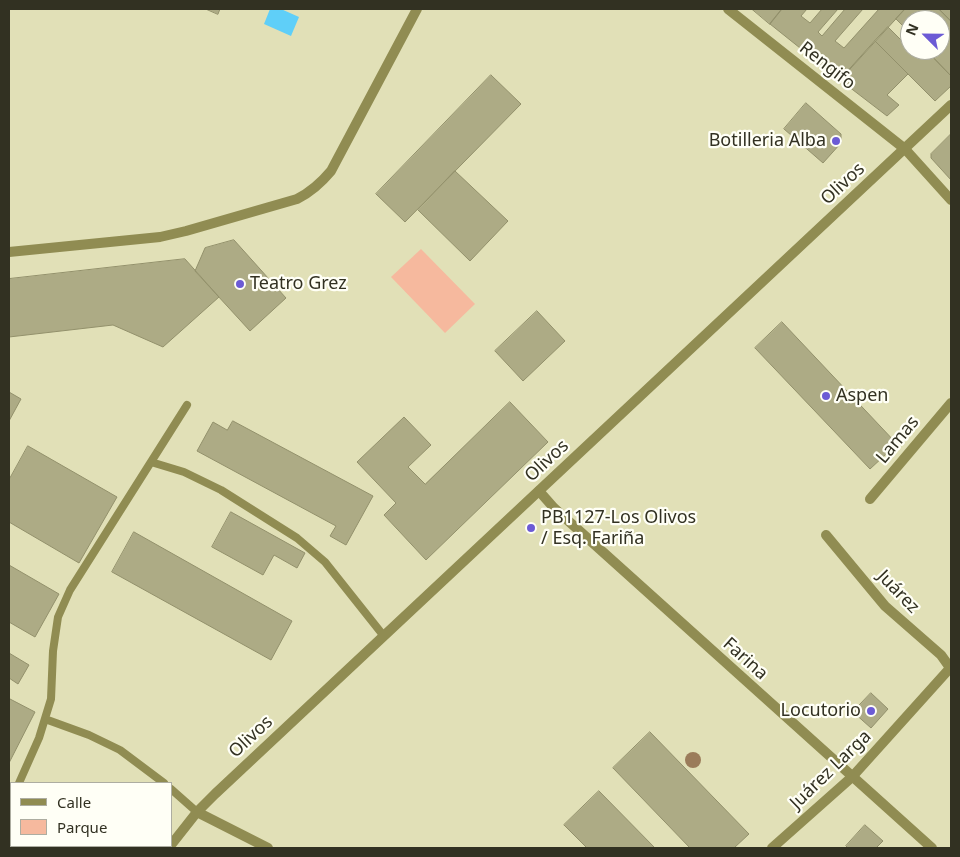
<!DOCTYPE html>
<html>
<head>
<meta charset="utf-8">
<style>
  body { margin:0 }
  #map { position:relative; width:960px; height:857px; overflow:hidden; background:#e1e0b7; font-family:"Noto Sans",sans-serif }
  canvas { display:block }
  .frame { position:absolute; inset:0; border:10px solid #323122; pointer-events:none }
  .legend { position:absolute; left:10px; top:782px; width:162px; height:65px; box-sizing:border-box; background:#fffff6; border:1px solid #adada1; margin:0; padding:6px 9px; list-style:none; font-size:15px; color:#323122 }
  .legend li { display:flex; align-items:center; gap:10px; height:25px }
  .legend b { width:25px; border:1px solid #adada1 }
  .north { position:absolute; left:900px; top:10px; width:50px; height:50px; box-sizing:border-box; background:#fffff6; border:1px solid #adada1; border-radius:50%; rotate:293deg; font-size:14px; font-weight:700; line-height:20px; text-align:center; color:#323122 }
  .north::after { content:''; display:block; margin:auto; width:18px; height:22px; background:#6c5bd5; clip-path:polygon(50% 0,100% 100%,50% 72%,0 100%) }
</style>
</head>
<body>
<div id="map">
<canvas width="960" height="857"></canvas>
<div class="frame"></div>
<ul class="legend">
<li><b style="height:6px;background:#908c52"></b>Calle</li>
<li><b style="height:14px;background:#f6b99e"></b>Parque</li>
</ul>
<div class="north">N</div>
</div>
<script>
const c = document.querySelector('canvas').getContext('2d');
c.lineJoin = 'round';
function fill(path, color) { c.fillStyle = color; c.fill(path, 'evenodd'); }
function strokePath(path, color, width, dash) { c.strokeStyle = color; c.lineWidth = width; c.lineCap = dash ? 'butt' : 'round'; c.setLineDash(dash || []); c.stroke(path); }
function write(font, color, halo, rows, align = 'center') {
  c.font = font + ' "Noto Sans",sans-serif'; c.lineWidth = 4.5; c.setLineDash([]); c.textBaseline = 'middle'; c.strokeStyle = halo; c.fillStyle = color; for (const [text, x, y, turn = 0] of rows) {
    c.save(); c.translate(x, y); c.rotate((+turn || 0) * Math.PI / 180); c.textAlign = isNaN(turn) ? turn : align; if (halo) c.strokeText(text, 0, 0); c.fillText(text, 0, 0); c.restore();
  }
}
fill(new Path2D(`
  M421,249L475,304L445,333L391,277Z`), '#f6b99e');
fill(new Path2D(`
  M270,9H281L299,17L291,36L264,24Z`), '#5fcff8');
const building = new Path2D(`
  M206,9H220L218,14Z
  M752,9H782L770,24Z
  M782,9H807L801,16L810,23L822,9H838L818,32L822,36L845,9H863L835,41L844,48L879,9H905L840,80L770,24Z
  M905,9H939L951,21V76L926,50H940V20H910V33L896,19Z
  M939,9H951V21Z
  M888,27L903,42L910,36V50H926L951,76V86L935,101L875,41Z
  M875,41L908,74L887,95L899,105L887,116L840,80Z
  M491,75L521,104L405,222L376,194Z
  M806,103L841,134V143L823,163L784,129Z
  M951,134V180L931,158V154Z
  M455,171L508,221L470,261L418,210Z
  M234,240L286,298L250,331L195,271L205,248Z
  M185,259L219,297L163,347L113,325L9,337V279Z
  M537,311L565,341L523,381L495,351Z
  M782,322L897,444L870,469L755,348Z
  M9,392L21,399L9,421Z
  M510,402L548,442L426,560L384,515L396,503L357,462L404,417L431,445L408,467L425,484Z
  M233,421L373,496L346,545L330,536L336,526L197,451L213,422L227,430Z
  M28,446L117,497L79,563L9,522V480Z
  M231,512L305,553L297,568L274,555L263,575L212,547Z
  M134,532L292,621L271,660L112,572Z
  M9,565L59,594L35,637L9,622Z
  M9,653L29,665L18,684L9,678Z
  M871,693L888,709L871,728L853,712Z
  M10,699L35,712L9,763V701Z
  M650,732L749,834L734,848H690L613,768Z
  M599,791L655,848H587L564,825Z
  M865,825L883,841L876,848H848L846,846Z`);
fill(building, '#adab85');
strokePath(building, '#92906b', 1);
strokePath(new Path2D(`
  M151,462L184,472L221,490L297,538L325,562L383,635
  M45,719L89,735L120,750L164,783
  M19,783L39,738L51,699L53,651L58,617L70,590L187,405
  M171,789L197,812
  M9,804L11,799`), '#908c52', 8);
strokePath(new Path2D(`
  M728,9L905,149L951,200
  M9,252L160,237L186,231L297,199C311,192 321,183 331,171L417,9
  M539,491L554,508L932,848
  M870,499L951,403
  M826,535L885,606L941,655L951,669
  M197,812L268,848`), '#908c52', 10);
strokePath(new Path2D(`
  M171,845L197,812L215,794L951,105
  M772,848L852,777L951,667`), '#908c52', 10);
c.fillStyle = '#9b7c5a';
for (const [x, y] of [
  [693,760]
]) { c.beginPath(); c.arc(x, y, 8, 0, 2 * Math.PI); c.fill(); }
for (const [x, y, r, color] of [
  [836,141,5,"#6c5bd5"],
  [240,284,5,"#6c5bd5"],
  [826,396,5,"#6c5bd5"],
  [531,528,5,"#6c5bd5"],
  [871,711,5,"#6c5bd5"]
]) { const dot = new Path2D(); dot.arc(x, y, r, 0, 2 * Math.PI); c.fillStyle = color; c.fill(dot); strokePath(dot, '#fffff6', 2); }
write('18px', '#323122', '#fffff6', [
  ["Rengifo",827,66,38],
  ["Olivos",843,184,-43],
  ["Lamas",898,440,-50],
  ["Olivos",547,461,-43],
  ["Juárez",898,592,46],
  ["Farina",745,659,42],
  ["Olivos",251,737,-43],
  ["Juárez Larga",831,770,-44]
]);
write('18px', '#323122', '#fffff6', [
  ["Botilleria Alba",826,141,"right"],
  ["Teatro Grez",250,284],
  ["Aspen",836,396],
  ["PB1127-Los Olivos",541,518],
  ["/ Esq. Fariña",541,539],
  ["Locutorio",861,711,"right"]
], 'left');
</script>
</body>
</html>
